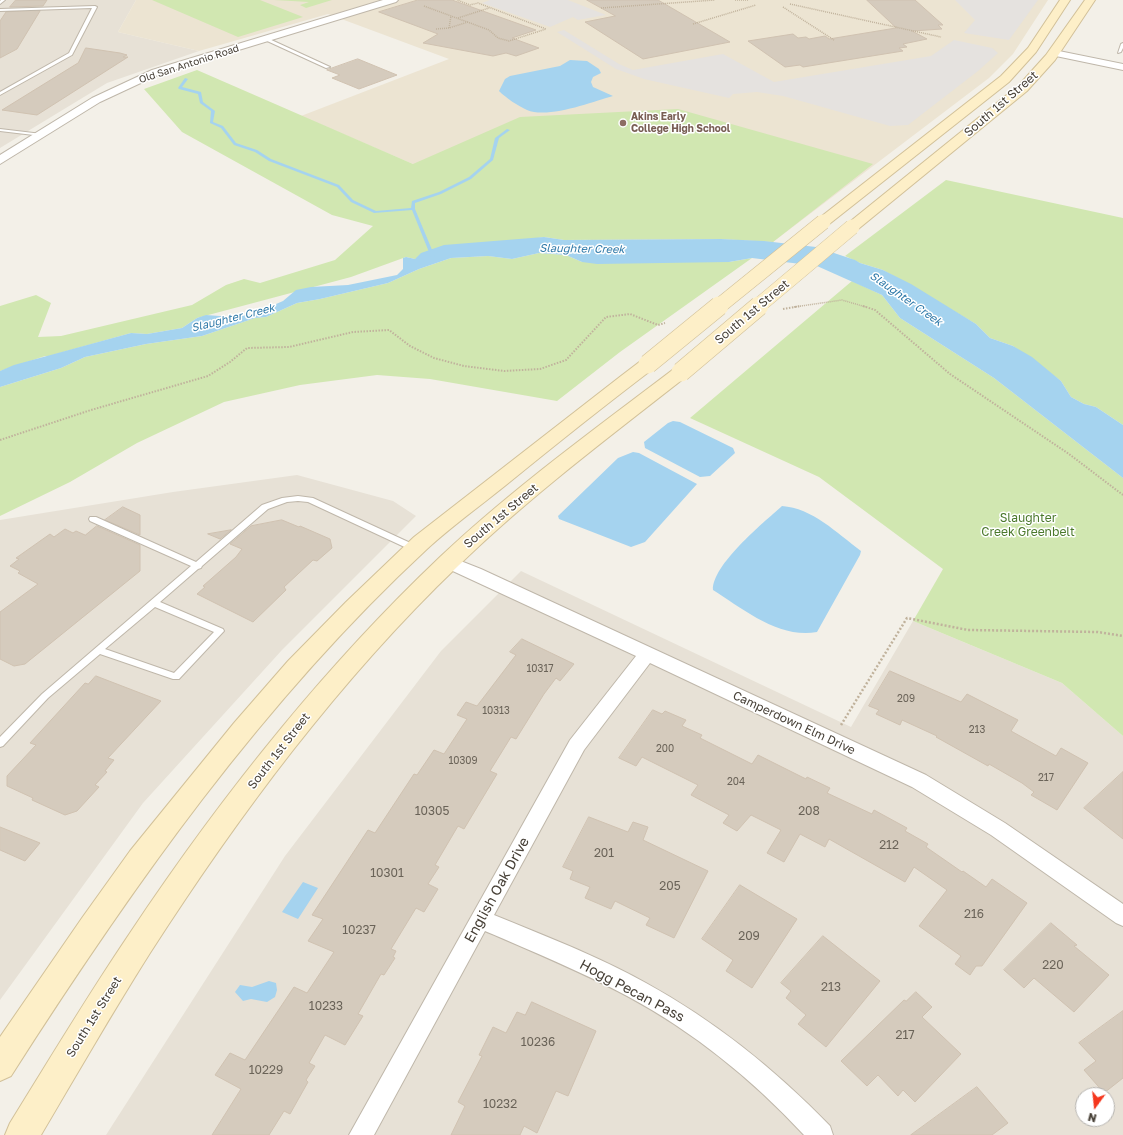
<!DOCTYPE html>
<html>
<head>
<meta charset="utf-8">
<style>
  body { margin:0 }
  #map { position:relative; width:1123px; height:1135px; overflow:hidden; background:#f3f0e8; font-family:"Golos Text",sans-serif }
  canvas { display:block }
  .north { position:absolute; left:1075px; top:1087px; width:40px; height:40px; box-sizing:border-box; background:#fff; border:1px solid #b5b3af; border-radius:50%; rotate:195deg; font-size:11px; font-weight:700; line-height:16px; text-align:center; color:#474037 }
  .north::after { content:''; display:block; margin:auto; width:14px; height:18px; background:#f5361d; clip-path:polygon(50% 0,100% 100%,50% 72%,0 100%) }
</style>
</head>
<body>
<div id="map">
<canvas width="1123" height="1135"></canvas>
<div class="north">N</div>
</div>
<script>
const c = document.querySelector('canvas').getContext('2d');
c.lineJoin = 'round';
function fill(path, color) { c.fillStyle = color; c.fill(path, 'evenodd'); }
function strokePath(path, color, width, dash) { c.strokeStyle = color; c.lineWidth = width; c.lineCap = dash ? 'butt' : 'round'; c.setLineDash(dash || []); c.stroke(path); }
function write(font, color, halo, rows, align = 'center') {
  c.font = font + ' "Golos Text",sans-serif'; c.lineWidth = 3; c.setLineDash([]); c.textBaseline = 'middle'; c.strokeStyle = halo; c.fillStyle = color; for (const [text, x, y, turn = 0] of rows) {
    c.save(); c.translate(x, y); c.rotate((+turn || 0) * Math.PI / 180); c.textAlign = isNaN(turn) ? turn : align; if (halo) c.strokeText(text, 0, 0); c.fillText(text, 0, 0); c.restore();
  }
}
fill(new Path2D(`
  M0,0H136L118,32L199,51L107,83L0,148Z
  M297,475L393,501L416,516L282,650L143,803L0,1000V520L173,492Z
  M521,571L851,727L913,621L1062,683L1123,736V1135H106L285,856L441,651ZM1083,1095H1107V1119H1083Z`), '#e7e1d6');
fill(new Path2D(`
  M136,0H1048L1013,54L989,78L773,242L721,239L590,240L301,116L449,59L328,14L199,51L118,32Z`), '#ece4d2');
fill(new Path2D(`
  M152,0H260L303,17L238,37Z
  M274,0H332L306,8L300,5L309,2Z
  M197,70L413,164L520,117L678,109L873,164L773,242L721,239L564,240L544,237L415,259L406,257L351,277L197,318L182,328L147,334L131,333L49,356H45L0,371V306L36,295L51,303L38,337L61,336L192,305L226,285L244,279L260,283L335,260L373,226L332,215L182,132L144,89Z
  M946,180L1123,218V425L1096,407L1084,404L1071,397L1061,381L1013,346L990,338L976,324L883,270L860,263L845,256Z
  M539,253L566,255L582,262H729L752,258L620,352L557,401L430,379L377,375L300,385L224,402L137,443L70,482L0,516V387L61,368L85,357L146,344L202,336L255,318L266,317L297,303L320,299L388,283L419,269L451,258L488,256L512,259Z
  M852,281L882,295L900,318L994,378L1123,478V736L1062,683L913,621L943,569L819,477L690,418Z`), '#d1e7b1');
fill(new Path2D(`
  M490,0H568L606,15L578,20L573,17L550,27L482,3Z
  M955,0H1038L1009,40L964,33L975,20Z
  M564,30L619,64L633,70L723,54L774,82L931,56L954,40L992,48L998,53L978,71L908,125L890,126L783,96L757,92L733,94L729,98L644,79L616,69L557,32Z`), '#e5e2df');
fill(new Path2D(`
  M570,60L587,61L599,69L601,73L593,77L591,82L593,87L613,96C592,102 548,119 527,110C518,106 506,98 499,91L505,79L510,76L560,66Z
  M544,237L564,240L721,239L764,241L816,247L855,260L860,263L883,270L911,284L976,324L990,338L1013,346L1032,357L1061,381L1071,397L1084,404L1096,407L1123,425V478L994,378L900,318L882,295L817,266L752,258L729,262L597,264L582,262L566,255L539,253L512,259L488,256L451,258L419,269L388,283L320,299L297,303L266,317L255,318L202,336L146,344L85,357L61,368L0,387V371L14,365L131,333L147,334L182,328L197,318L206,315L233,317L253,314L283,301L296,290L311,287L348,285L397,275L403,269V258L406,257L415,259L421,253L444,245Z
  M673,421L680,422L733,448L735,453L710,476L700,477L645,448L644,442L668,423Z
  M633,452L639,453L697,484L645,542L631,547L559,519L558,516L618,458Z
  M782,506C812,508 837,533 861,551L860,555L817,632C779,639 743,609 713,590C712,565 763,523 782,506Z
  M303,882L318,888L298,919L282,912Z
  M269,981L276,983L277,990L275,997L267,1002L251,999L243,1001L235,992L240,985L252,987Z`), '#a5d3ef');
fill(new Path2D(`
  M185,78L188,79L182,87L201,92L203,102L215,111L213,122L223,126L236,143L257,150L271,159L339,185L353,200L376,211L411,208L412,201L439,192L469,177L490,159L495,138L507,129L510,130L499,138L493,160L471,179L441,194L415,203V209L435,257L433,258L431,257L412,210L374,213L351,202L337,187L269,161L255,152L234,145L221,128L210,123L211,111L200,103L198,94L179,89L178,88Z`), '#a5d3ef');
const building = new Path2D(`
  M16,0H47L43,6L10,7Z
  M418,0H452L536,30L512,38L539,48L516,56L506,53L493,56L423,43L438,34L379,12Z
  M587,0H658L730,42L643,59L585,22L615,16Z
  M867,0H915L943,25H938L942,29L912,31L927,39L903,44L907,47L899,48L903,51L803,67L800,65L785,67L748,41L793,34L798,38L806,37L809,39L825,36L829,39L896,28Z
  M40,11L17,49L0,58V21L6,12Z
  M86,48L120,53L127,55L123,57H128L37,115L2,110L78,63Z
  M358,59L397,75L359,89L332,78L340,75L327,70Z
  M123,507L140,515V535L105,520Z
  M282,520L299,527L300,526L330,539L332,548L317,561L313,560L284,587L286,590L253,622L197,594L205,587L203,586L236,557L242,549L230,544L251,526Z
  M97,526L140,545V571L25,664L14,666L0,659V612L38,584L18,573L20,571L10,566L19,559L16,558L50,534L54,537L65,529L73,533L76,531L85,535Z
  M231,530L220,539L208,534Z
  M522,639L574,664L560,681L556,678L544,694L516,739L511,737L490,771L497,774L464,829L458,826L435,865L439,867L428,884L438,889L424,912L416,908L391,949L396,951L393,957L395,958L384,975L381,974L358,1014L363,1016L345,1045L325,1035L309,1063L315,1066L306,1080L308,1082L290,1114L284,1111L269,1135H212L241,1089L215,1075L230,1053L245,1060L294,987L307,993L334,952L308,941L323,919L312,915L368,830L375,833L414,774L417,775L434,750L444,754L467,719L457,715L466,702L477,706L516,655L510,652Z
  M890,671L961,702L967,694L1018,720L1011,731L1056,756L1061,748L1088,763L1057,810L1031,795L1034,792L1022,783L989,764L988,766L936,737L937,736L902,720L900,725L876,714L879,710L869,706Z
  M96,676L161,701L108,758L114,760L105,771L107,772L95,785L99,787L77,811L65,815L32,800L33,798L7,786V776L36,745L30,743L85,683L88,684Z
  M653,710L662,714L665,711L686,720L682,726L702,735L700,738L752,764L758,755L806,779L807,777L830,788L827,793L872,814L874,810L907,828L905,831L928,844L926,847L962,872L963,871L986,887L992,879L1027,903L982,966H976L970,975L955,964L961,956L919,926L947,890L914,867L905,882L829,839L825,847L800,834L784,862L767,853L781,830L751,815L737,831L723,823L729,815L691,795L698,785L642,757L636,766L619,758Z
  M1123,772V839L1084,808Z
  M589,817L628,832L633,822L648,827L643,840L708,871L674,938L646,925L650,918L615,901L611,909L585,898L590,887L570,879L573,871L563,867Z
  M0,827L40,843L25,861L0,850Z
  M740,885L797,919L752,988L726,971L733,960L702,939Z
  M1051,923L1077,945L1074,946L1109,975L1074,1012L1034,978L1024,988L1004,970Z
  M823,936L880,981L826,1047L798,1024L806,1015L786,998L791,991L781,983Z
  M916,992L932,1007L922,1017L961,1054L915,1102L903,1090L898,1096L878,1075L867,1086L841,1061L904,1000L906,1001Z
  M532,1002L596,1031L568,1096L556,1091L537,1133L524,1126L520,1135H451L465,1106L458,1102L482,1056L479,1055L493,1027L506,1033L517,1012L525,1015Z
  M1123,1011V1078L1104,1093L1084,1070L1096,1061L1079,1043Z
  M977,1087L1008,1123L992,1135H911Z`);
fill(building, '#d5cbbd');
strokePath(building, '#d0c2b1', 1);
const service = new Path2D(`
  M1,0H5L0,4V1Z
  M95,6L97,7L72,55L0,95V92L69,53L92,8L0,11V9Z
  M265,38H267L330,67L326,68L265,40Z
  M1123,43V48L1121,52L1118,53L1121,44Z
  M0,129L42,134L44,135L42,136L0,131Z
  M298,496L313,498L417,546L418,548L414,551L411,550L308,502L298,501L287,502L268,509L202,566L201,568L198,569L160,602L223,629L224,631L179,679H173L100,654L48,698L3,746L0,747V737L42,694L191,566L90,521L89,519L90,517H96L196,562L262,505L282,498ZM155,607L214,632L174,673L105,649Z`);
const minor = new Path2D(`
  M1054,50L1123,64V70L1051,55V51Z
  M448,556L481,569L926,775L1005,823L1123,904V926L1116,923L991,835L912,787L650,663L584,750L494,915C545,936 598,956 646,983C715,1021 776,1070 830,1126L833,1135H804C754,1081 694,1032 629,997C582,972 534,952 485,931L374,1135H349L570,740L636,656L442,566L440,562L442,558Z`);
const tertiary = new Path2D(`
  M383,0H398L396,2L160,74L100,102L0,164V155L92,98L152,70Z`);
const secondary = new Path2D(`
  M1060,0H1070L1036,52L1009,82L828,225H818L815,222L818,219L1001,76L1028,48Z
  M1085,0H1095L1055,60L1027,91L857,230H847L844,227L847,224L1019,85L1046,55Z
  M648,359L654,360L657,364L654,368C604,406 555,445 506,485C480,506 452,526 427,549C262,702 132,887 11,1076L0,1081V1037L82,918L130,851L234,723L288,661L346,602L414,537L621,376L642,360Z
  M681,367L687,368L690,372L687,376C609,437 529,497 458,566C339,680 239,815 150,953C112,1013 77,1074 41,1135H5L10,1123C49,1060 88,995 130,933C220,798 322,669 440,557C513,488 595,429 675,368Z`);
strokePath(service, '#bfb7aa', 2);
strokePath(minor, '#bfb7aa', 2);
strokePath(tertiary, '#bfb7aa', 2);
strokePath(secondary, '#d2c199', 2);
strokePath(new Path2D(`
  M735,0H749
  M790,4L941,37
  M424,6L489,30L498,38L509,41L546,29L478,3L470,5L457,0
  M783,7L834,40
  M601,8L715,0
  M458,18L489,8
  M693,24L756,5
  M449,28L451,16
  M436,29L449,28L468,22
  M794,307L842,300L866,307`), '#c0b29c', 1.5, [1, 1]);
strokePath(new Path2D(`
  M863,306L875,310L950,374L1069,454L1123,495
  M783,309L801,306
  M0,440L91,410L208,376L230,362L247,348L289,347L353,332L389,330L410,346L434,358L464,366L504,371L540,369L566,360L606,317L630,314L658,325L665,323`), '#c0b29c', 2, [1.5, 1.5]);
strokePath(new Path2D(`
  M841,725L907,618L968,630L1098,632L1123,636`), '#c0b29c', 2.5, [2, 2]);
fill(service, '#fff');
fill(minor, '#fff');
fill(tertiary, '#fff');
fill(secondary, '#fdefc8');
const secondaryBridgeFar1 = new Path2D(`
  M718,307L823,222
  M757,307L852,227`);
const secondaryBridge = new Path2D(`
  M648,364L719,306
  M681,372L759,306`);
strokePath(secondaryBridgeFar1, '#d2c199', 16, []);
strokePath(secondaryBridge, '#d2c199', 20, []);
strokePath(secondaryBridgeFar1, '#fdefc8', 15);
strokePath(secondaryBridge, '#fdefc8', 19);
for (const [x, y, r, color] of [
  [623,123,4,"#8d6e63"]
]) { const dot = new Path2D(); dot.arc(x, y, r, 0, 2 * Math.PI); c.fillStyle = color; c.fill(dot); strokePath(dot, '#fff', 1.5); }
write('10px', '#474037', '#fff', [
  ["Old San Antonio Road",189,64,-18]
]);
write('bold 10px', '#785e54', '#fff', [
  ["Akins Early",631,117],
  ["College High School",631,129]
], 'left');
write('10px', '#6a6358', null, [
  ["10317",540,669],
  ["209",906,699],
  ["10313",496,711],
  ["213",977,730],
  ["200",665,749],
  ["10309",463,761],
  ["217",1046,778],
  ["204",736,782]
]);
write('italic 11px', '#307aa9', '#fff', [
  ["Slaughter Creek",582,249,1],
  ["Slaughter Creek",906,299,35],
  ["Slaughter Creek",233,318,-14]
]);
write('12px', '#474037', '#fff', [
  ["South 1st Street",1001,104,-41],
  ["South 1st Street",752,312,-40],
  ["South 1st Street",501,516,-40],
  ["Camperdown Elm Drive",794,723,25],
  ["South 1st Street",279,751,-52],
  ["South 1st Street",94,1017,-58]
]);
write('12px', '#4a782b', '#fff', [
  ["Slaughter",1028,518],
  ["Creek Greenbelt",1028,532]
]);
write('12px', '#6a6358', null, [
  ["10305",432,811],
  ["208",809,811],
  ["212",889,845],
  ["201",604,853],
  ["10301",387,873],
  ["205",670,886],
  ["216",974,914],
  ["10237",359,930],
  ["209",749,936],
  ["220",1053,965],
  ["213",831,987],
  ["10233",326,1006],
  ["217",905,1035],
  ["10236",538,1042],
  ["10229",266,1070],
  ["10232",500,1104]
]);
write('14px', '#474037', '#fff', [
  ["English Oak Drive",497,890,-61],
  ["Hogg Pecan Pass",632,991,28]
]);
</script>
</body>
</html>
